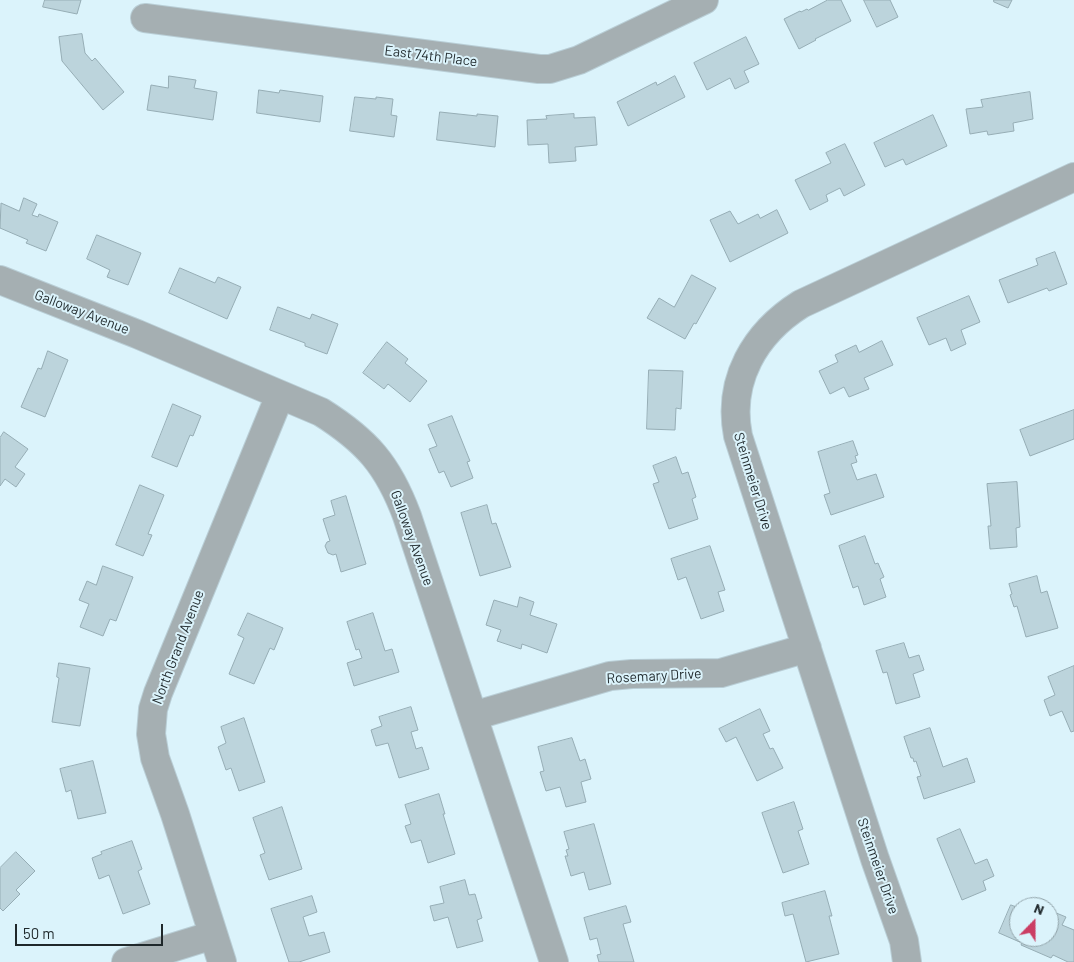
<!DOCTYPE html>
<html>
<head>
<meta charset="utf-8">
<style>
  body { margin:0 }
  #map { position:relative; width:1074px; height:962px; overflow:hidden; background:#dbf3fb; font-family:Barlow,sans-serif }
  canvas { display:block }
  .north { position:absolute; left:1009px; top:897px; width:50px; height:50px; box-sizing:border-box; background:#dbf3fb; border:1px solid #90a2a8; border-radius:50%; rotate:22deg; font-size:14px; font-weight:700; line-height:20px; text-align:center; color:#1f282b }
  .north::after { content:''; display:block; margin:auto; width:18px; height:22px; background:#cb3d63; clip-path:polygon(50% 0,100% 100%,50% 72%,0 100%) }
  .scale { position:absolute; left:15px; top:924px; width:148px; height:22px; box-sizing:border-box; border:2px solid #1f282b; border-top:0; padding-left:6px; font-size:15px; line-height:18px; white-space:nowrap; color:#1f282b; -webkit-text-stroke:4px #dbf3fb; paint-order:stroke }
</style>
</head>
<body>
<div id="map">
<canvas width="1074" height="962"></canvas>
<div class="north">N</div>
<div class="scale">50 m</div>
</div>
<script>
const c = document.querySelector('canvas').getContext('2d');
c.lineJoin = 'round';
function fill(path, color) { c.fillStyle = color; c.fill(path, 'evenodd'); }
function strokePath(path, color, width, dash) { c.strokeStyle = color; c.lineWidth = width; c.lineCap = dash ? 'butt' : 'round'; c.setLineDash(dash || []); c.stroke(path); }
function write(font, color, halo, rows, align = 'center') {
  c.font = font + ' Barlow,sans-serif'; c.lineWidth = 4; c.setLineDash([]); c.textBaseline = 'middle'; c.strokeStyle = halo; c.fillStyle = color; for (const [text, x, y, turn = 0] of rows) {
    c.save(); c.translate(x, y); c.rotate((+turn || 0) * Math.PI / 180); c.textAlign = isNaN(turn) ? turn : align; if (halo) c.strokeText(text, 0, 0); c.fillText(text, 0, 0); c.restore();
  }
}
const building = new Path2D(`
  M45,0H81L77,14L43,7Z
  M828,0H841L851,21L815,39L816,40L799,49L784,19L800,11L801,12L807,9L808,10Z
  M864,0H890L898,17L877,27Z
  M994,0H1012L1008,8L994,2Z
  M82,34L85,53L92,61L95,58L124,92L103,110L62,61L59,37Z
  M746,37L759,64L744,71L749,82L735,89L730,78L707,90L694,63Z
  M169,76L196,80L194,88L217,92L213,120L147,110L151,85L168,88Z
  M675,76L685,97L628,126L617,102L656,82L657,85Z
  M259,90L279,93L280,90L323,96L320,122L257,113Z
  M1030,92L1033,119L1013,123L1014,131L988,135L987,131L970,134L966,109L983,107L981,100Z
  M355,97L376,99V97L393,99L391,115L397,116L394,137L350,131Z
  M440,112L477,116V114L498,116L495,147L437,140Z
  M574,114V118L595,117L597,145L575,147L576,161L549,163L548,144L528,145L527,120L547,119L546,116Z
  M933,115L947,146L906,165L903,159L885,167L874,143Z
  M845,144L865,185L844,196L840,188L826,195L828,201L810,210L795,180L831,163L826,153Z
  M24,198L37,204L32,215L38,217L39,214L58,222L46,251L26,243L28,240L0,228L1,203L19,211Z
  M777,210L788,233L730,262L710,220L730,211L738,224L758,214L760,218Z
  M97,235L141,253L128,285L107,277L110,270L87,259Z
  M1055,252L1067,284L1049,291L1047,288L1008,303L999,280L1038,265L1036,259Z
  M180,268L215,283L218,277L241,287L227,319L169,293Z
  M692,275L716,288L696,324L694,323L685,339L647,318L659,298L674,307Z
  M969,296L980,322L961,330L966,344L951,351L946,338L929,345L917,318Z
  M278,307L310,319L312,314L338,324L327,354L305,346V343L270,330Z
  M882,341L893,365L864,378L869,389L849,397L844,387L830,394L819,371L838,362L835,355L856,345L859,352Z
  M387,342L408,359L405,363L427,381L410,402L388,384L384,389L363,373Z
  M48,351L68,360L45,417L21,407L38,368L41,369Z
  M649,370L683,371L681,409L676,408L675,430L647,429Z
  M173,404L201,416L193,436L190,435L177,467L152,457Z
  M1074,410V439L1030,456L1020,430Z
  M452,416L470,461L467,462L473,478L451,487L444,471L439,473L429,449L437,446L428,425Z
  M4,432L28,449L15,467L25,474L16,487L5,479L0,486V438Z
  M853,441L858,455L855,456L857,462L851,464L857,480L876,474L884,497L831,515L824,495L830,493L818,452Z
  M676,457L682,474L688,472L696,497L692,499L698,519L669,529L653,484L659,482L653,466Z
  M1017,482L1020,527L1016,528L1017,547L990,549L988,526H991L987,484Z
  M140,485L164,495L148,534L152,535L143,556L116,545Z
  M346,496L366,564L341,572L336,554L333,555L328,553L325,546L327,542L330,541L323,519L335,515L331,501Z
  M487,505L492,524L496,523L511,567L480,576L461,513Z
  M865,536L875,564L878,563L884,577L880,579L886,597L864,605L858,586L853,588L839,546Z
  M710,546L725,590L718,592L724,611L701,619L686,577L678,580L671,559Z
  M103,566L133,577L116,621L110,619L103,636L80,627L89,604L79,600L87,581L96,585Z
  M1037,576L1041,593L1047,591L1058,628L1026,637L1017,606L1014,607L1010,595L1012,594L1009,584Z
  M520,597L534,602L530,615L557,624L547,653L522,644L521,649L497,641L501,630L486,625L494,600L517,607Z
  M248,613L283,628L274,650L270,648L254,684L229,674L244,638L238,635Z
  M373,613L385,651L392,649L399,672L354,686L347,663L362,658L359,649L356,650L347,622Z
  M904,643L909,658L919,655L924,670L913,674L920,697L896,704L887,672L883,673L876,651Z
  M59,663L90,668L80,726L52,722L59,678L57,677Z
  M1074,666V731L1071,732L1062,711L1050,716L1044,700L1055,695L1048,677Z
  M411,707L418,730L411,732L416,749L422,747L429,769L399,778L388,743L376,746L371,730L382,726L379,717Z
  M760,709L770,731L763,734L770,749L773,748L783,768L757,781L736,737L726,742L719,729Z
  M244,718L265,782L239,791L231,768L226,770L218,747L226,743L221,727Z
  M930,728L943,767L967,758L975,782L924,799L917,777L921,776L916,761L914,762L913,758H911L904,737Z
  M572,738L580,761L585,759L591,779L581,782L586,802L566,807L560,787L546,791L540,772L544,771L538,747Z
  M93,761L106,813L78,819L71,790L66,792L60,769Z
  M439,794L445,814H443L455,854L428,863L421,840L411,843L405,826L411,824L405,805Z
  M794,802L803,829L798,831L809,864L783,873L762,813Z
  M282,807L302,869L269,880L260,855L265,853L253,818Z
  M594,824L611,884L589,890L584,872L571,876L565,856H568L566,850L569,849L564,832Z
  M960,829L975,864L987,859L994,876L983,881L986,890L962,900L937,839Z
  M132,841L142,869L138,871L150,904L123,914L109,875L99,879L92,858L102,854L101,852Z
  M16,852L35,871L16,890L20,894L3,911L0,908V868Z
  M465,880L469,895L475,894L482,918L477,920L483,941L457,948L448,917L434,921L430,906L444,903L440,887Z
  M825,891L832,916H829L839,954L806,962L793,914L785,916L782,903Z
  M312,896L317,912L303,917L309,936L324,932L330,952L299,962H289L271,909Z
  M1011,905L1019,908V937H1049V910L1066,917L1062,925L1074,930V962H1068L1053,955L1051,958L1021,945L1022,943L999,933Z
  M626,906L631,922L623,924L634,962H599L597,955L601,954L597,938L590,940L584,918Z`);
fill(building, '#bcd4dc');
strokePath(building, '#96adb5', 1);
const minor = new Path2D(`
  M145,18L539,69H550L579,60L704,0
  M0,280L137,334L321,412C367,441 388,465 407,516L554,962
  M473,716L610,676L632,674L721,673L807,648
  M126,962L213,935
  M222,962L175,814L155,758L151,734L153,709L158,693L280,395
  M907,962L904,941L875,859L738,436C727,380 755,333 801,304L1074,177`);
strokePath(minor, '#b9ced6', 30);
strokePath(minor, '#a5afb2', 28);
write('14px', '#1f282b', '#dbf3fb', [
  ["East 74th Place",431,56,7],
  ["Galloway Avenue",82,312,21],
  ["Steinmeier Drive",753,481,73],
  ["Galloway Avenue",412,538,70],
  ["North Grand Avenue",178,647,-69],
  ["Rosemary Drive",654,676,-3],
  ["Steinmeier Drive",878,866,71]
]);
</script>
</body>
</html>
